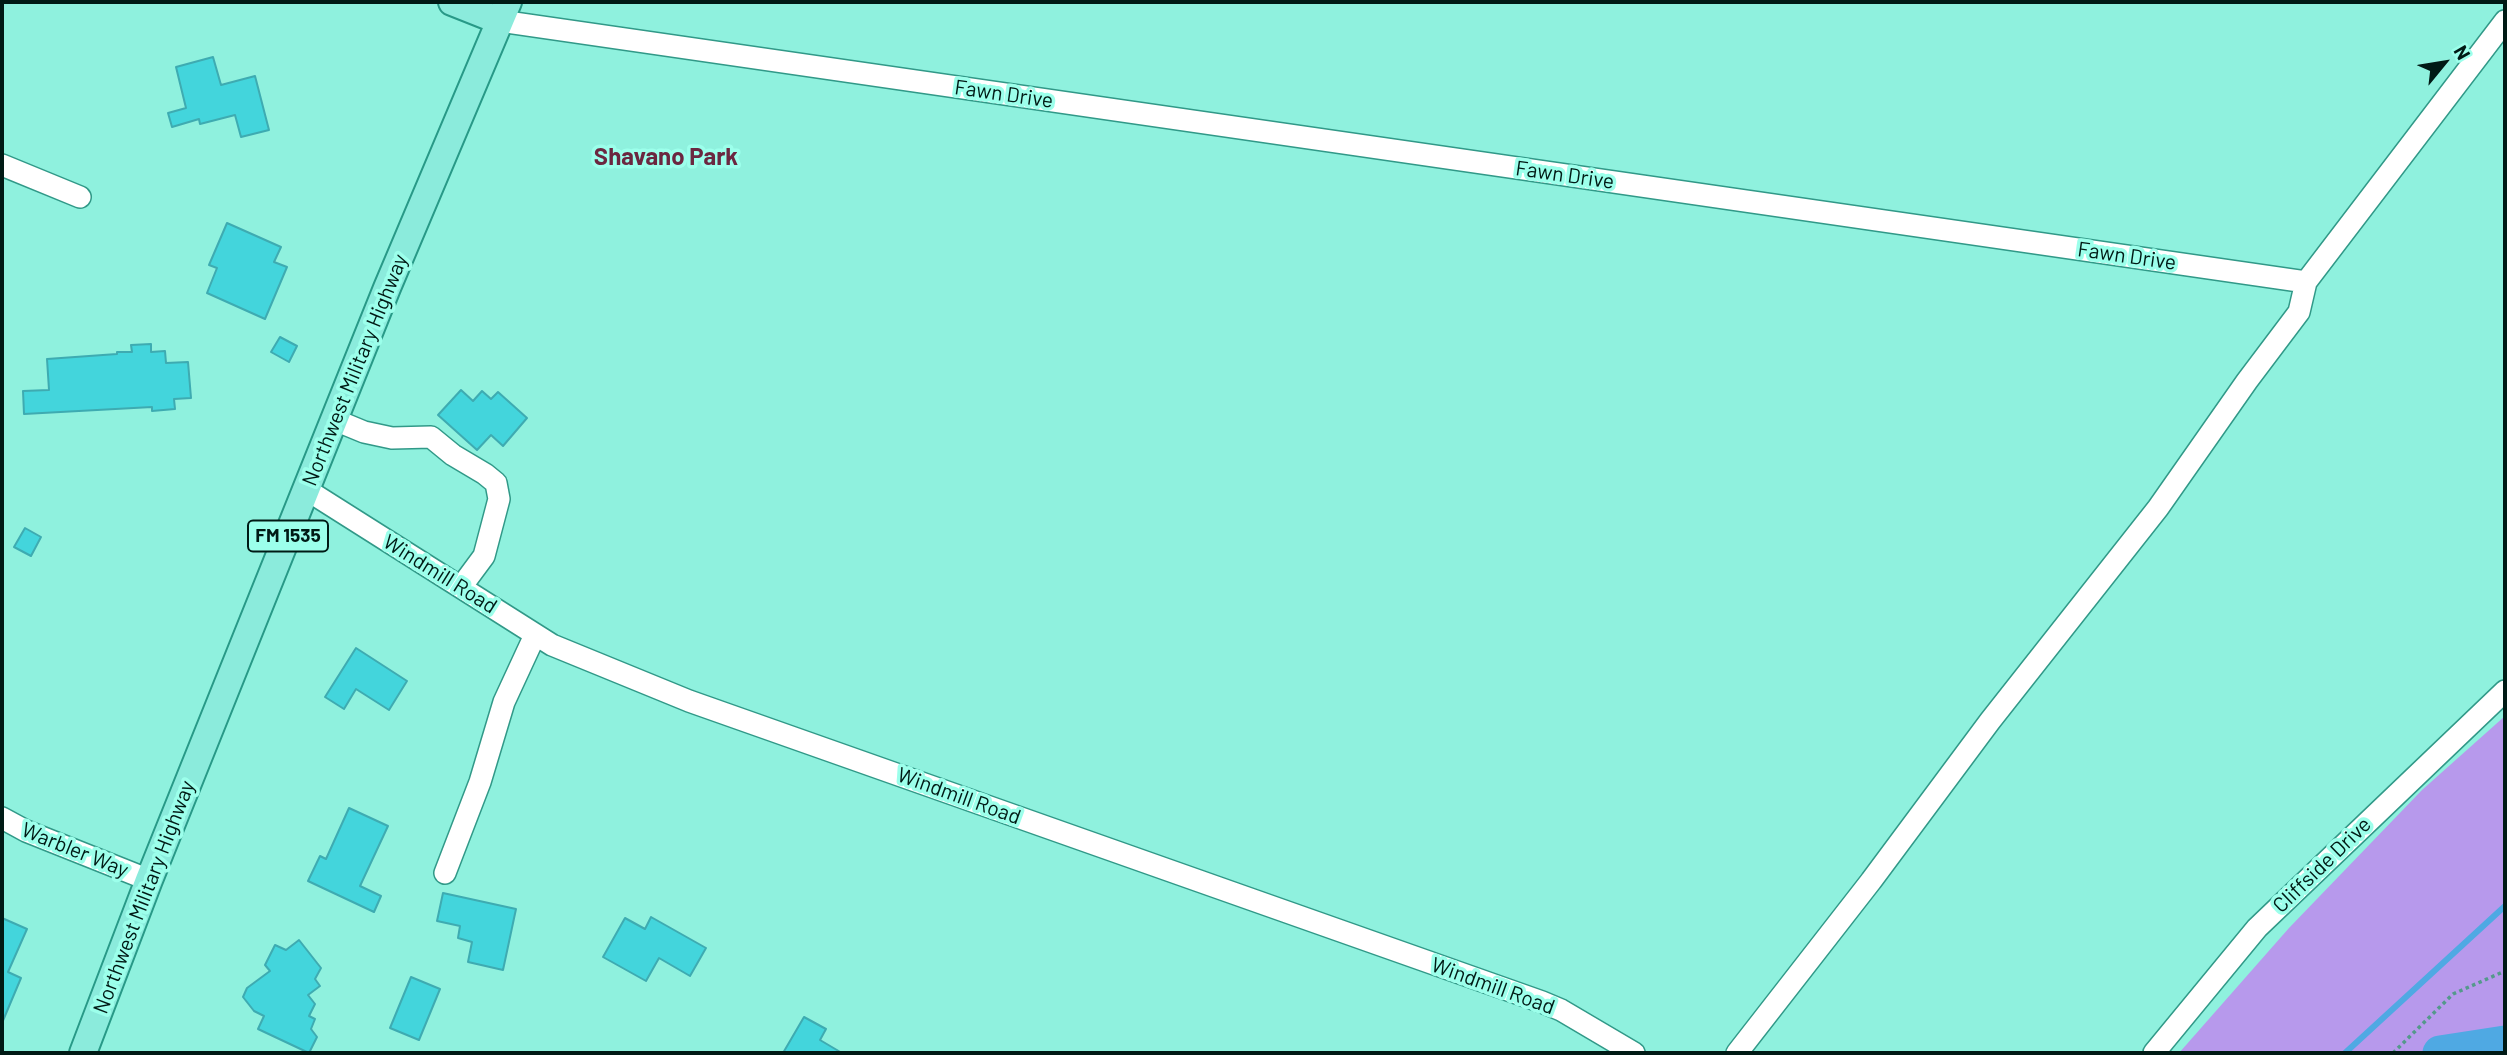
<!DOCTYPE html>
<html>
<head>
<meta charset="utf-8">
<style>
  body { margin:0 }
  #map { position:relative; width:2507px; height:1055px; overflow:hidden; background:#8ff1de; font-family:Barlow,sans-serif }
  canvas { display:block }
  .frame { position:absolute; inset:0; border:4px solid #001a15; pointer-events:none }
  .north { position:absolute; left:2409px; top:28px; width:70px; height:70px; -webkit-text-stroke:5px #9cffeb; paint-order:stroke; rotate:60deg; font-size:19px; font-weight:700; line-height:28px; text-align:center; color:#001a15 }
  .north::after { content:''; display:block; margin:auto; width:24px; height:32px; background:#001a15; clip-path:polygon(50% 0,100% 100%,50% 72%,0 100%) }
</style>
</head>
<body>
<div id="map">
<canvas width="2507" height="1055"></canvas>
<div class="frame"></div>
<div class="north">N</div>
</div>
<script>
const c = document.querySelector('canvas').getContext('2d');
c.lineJoin = 'round';
function fill(path, color) { c.fillStyle = color; c.fill(path, 'evenodd'); }
function strokePath(path, color, width, dash) { c.strokeStyle = color; c.lineWidth = width; c.lineCap = dash ? 'butt' : 'round'; c.setLineDash(dash || []); c.stroke(path); }
function write(font, color, halo, rows, align = 'center') {
  c.font = font + ' Barlow,sans-serif'; c.lineWidth = 7; c.setLineDash([]); c.textBaseline = 'middle'; c.strokeStyle = halo; c.fillStyle = color; for (const [text, x, y, turn = 0] of rows) {
    c.save(); c.translate(x, y); c.rotate((+turn || 0) * Math.PI / 180); c.textAlign = isNaN(turn) ? turn : align; if (halo) c.strokeText(text, 0, 0); c.fillText(text, 0, 0); c.restore();
  }
}
fill(new Path2D(`
  M2505,716V1053H2179L2289,928L2422,790Z`), '#b799ec');
strokePath(new Path2D(`
  M2345,1053L2505,906`), '#4fa9e3', 6);
strokePath(new Path2D(`
  M2440,1053L2505,1043`), '#4fa9e3', 35);
const building = new Path2D(`
  M213,57L221,85L255,76L269,130L241,137L235,115L200,124L199,119L172,127L168,113L186,108L176,67Z
  M227,223L281,247L274,262L287,267L265,319L207,293L217,268L209,265Z
  M280,337L297,346L289,362L271,352Z
  M151,344V352L165,351L166,363L188,362L191,398L174,399L175,409L152,411V407L24,414L23,391L49,390L47,359L117,354V352H132L131,345Z
  M461,390L473,401L482,391L491,399L498,392L527,418L503,446L491,435L477,450L438,415Z
  M25,528L41,537L31,556L14,547Z
  M356,648L407,681L389,710L356,689L344,709L325,697Z
  M349,808L388,826L360,886L381,896L374,912L308,881L320,856L326,859Z
  M443,893L516,909L503,970L468,962L472,942L458,938L460,926L437,921Z
  M651,917L706,948L690,976L659,958L646,981L603,957L625,918L645,929Z
  M2,918L27,929L8,972L21,978L2,1023Z
  M299,940L321,968L315,979L320,986L308,995L315,1004L309,1016L315,1019L311,1029L317,1037L309,1053L258,1029L264,1016L254,1011L243,997L247,988L270,971L265,965L275,945L286,950Z
  M411,977L440,989L419,1040L390,1028Z
  M804,1017L826,1029L820,1040L842,1053H783Z`);
fill(building, '#43d5dc');
strokePath(building, '#3eabb1', 2);
const minor = new Path2D(`
  M500,21L2306,282
  M2,165L80,197
  M335,420L364,432L392,438L431,437L453,455L485,474L496,483L499,499L484,556L461,587
  M307,490L552,645L689,701L1542,1002L1561,1010L1634,1053
  M2,818L26,831L149,880
  M445,873L480,782L504,702L535,635
  M1737,1053L1871,881L1990,721L2158,508L2247,381L2299,312L2306,282L2505,21
  M2154,1053L2257,928L2505,691`);
const major = new Path2D(`
  M452,2L500,21
  M83,1053L149,880L387,288L508,2`);
strokePath(minor, '#319988', 24);
strokePath(major, '#289987', 30);
strokePath(new Path2D(`
  M2393,1053L2453,994L2505,971`), '#54998b', 3.5, [3.5, 3.5]);
strokePath(minor, '#fff', 21);
strokePath(major, '#8bebdc', 26);
for (const [x, y, w] of [
  [288,536,80]
]) { const box = new Path2D(); box.roundRect(x - w / 2, y - 15.5, w, 31, 5); c.fillStyle = '#9cffeb'; c.fill(box); strokePath(box, '#001a15', 2); }
write('bold 19px', '#001a15', null, [
  ["FM 1535",288,536]
]);
write('21px', '#001a15', '#9cffeb', [
  ["Fawn Drive",1004,94,8],
  ["Fawn Drive",1565,175,8],
  ["Fawn Drive",2127,256,8],
  ["Northwest Military Highway",355,370,-68],
  ["Windmill Road",440,574,32],
  ["Windmill Road",959,796,20],
  ["Warbler Way",75,850,22],
  ["Cliffside Drive",2322,865,-44],
  ["Northwest Military Highway",144,897,-69],
  ["Windmill Road",1493,986,20]
]);
write('bold 24px', '#6b2740', '#9cffeb', [
  ["Shavano Park",666,157]
]);
</script>
</body>
</html>
